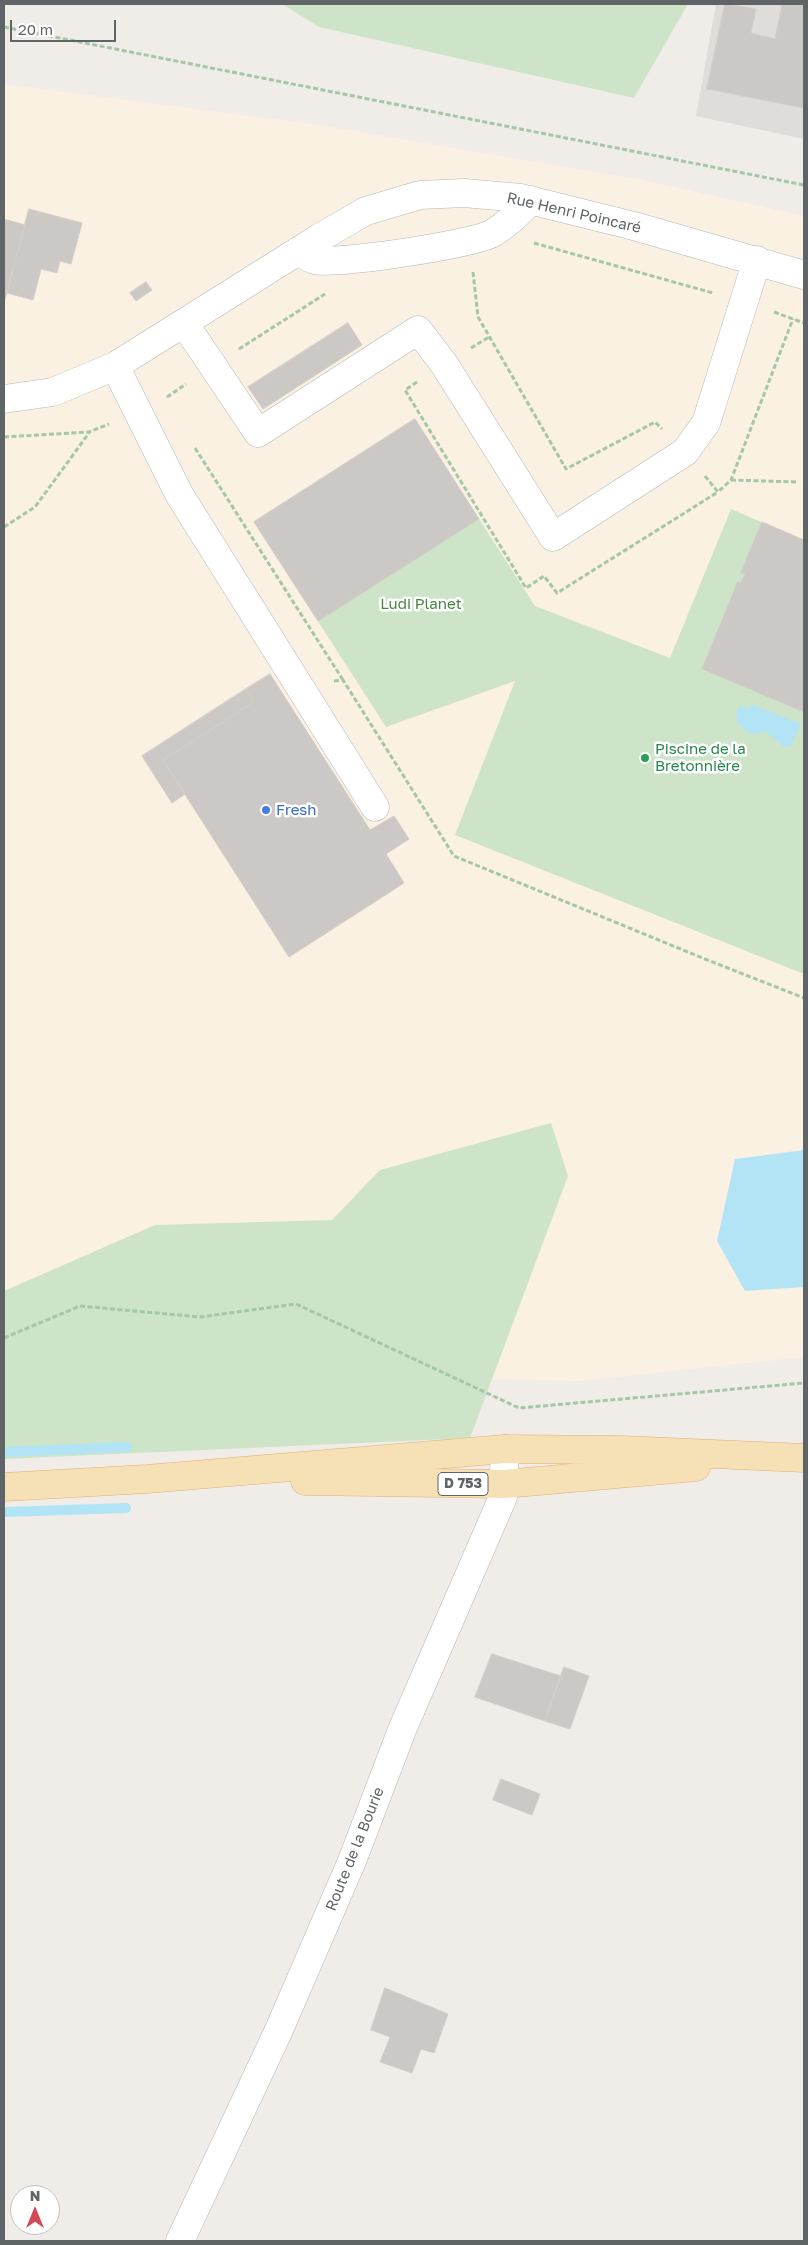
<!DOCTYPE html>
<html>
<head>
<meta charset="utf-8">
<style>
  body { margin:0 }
  #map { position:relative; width:808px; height:2245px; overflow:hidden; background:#f0ede8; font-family:"Golos Text",sans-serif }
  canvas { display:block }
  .frame { position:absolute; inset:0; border:5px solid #5f6467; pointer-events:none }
  .north { position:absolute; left:10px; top:2185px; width:50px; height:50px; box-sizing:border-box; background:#fff; border:1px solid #bfc1c2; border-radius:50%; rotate:0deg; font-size:14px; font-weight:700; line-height:20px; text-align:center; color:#5f6467 }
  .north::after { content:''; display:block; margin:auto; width:18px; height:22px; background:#d64855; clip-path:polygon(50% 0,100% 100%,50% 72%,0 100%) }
  .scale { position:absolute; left:10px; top:20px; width:106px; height:22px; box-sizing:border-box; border:2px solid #5f6467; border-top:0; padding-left:6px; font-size:15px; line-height:18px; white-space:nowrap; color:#5f6467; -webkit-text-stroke:4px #fff; paint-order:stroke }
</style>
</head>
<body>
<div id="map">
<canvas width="808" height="2245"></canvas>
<div class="frame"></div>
<div class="north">N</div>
<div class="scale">20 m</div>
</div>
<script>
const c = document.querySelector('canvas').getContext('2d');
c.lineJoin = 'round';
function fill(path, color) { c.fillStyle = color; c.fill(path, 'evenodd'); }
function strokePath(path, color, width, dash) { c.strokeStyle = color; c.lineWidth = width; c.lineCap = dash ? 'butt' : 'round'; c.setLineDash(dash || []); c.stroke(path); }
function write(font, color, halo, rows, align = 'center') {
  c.font = font + ' "Golos Text",sans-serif'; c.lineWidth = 5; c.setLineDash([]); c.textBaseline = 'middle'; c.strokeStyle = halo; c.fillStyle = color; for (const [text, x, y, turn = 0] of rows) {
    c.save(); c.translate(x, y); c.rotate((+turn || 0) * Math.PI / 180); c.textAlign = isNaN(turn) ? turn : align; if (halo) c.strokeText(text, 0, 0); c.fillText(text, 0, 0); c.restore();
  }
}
fill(new Path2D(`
  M4,84L319,125L642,180L804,216V1357L579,1381L492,1379L568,1176L380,1170L332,1220L155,1225L4,1291Z`), '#fbf1e2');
fill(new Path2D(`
  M716,4H804V139L696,116Z`), '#dfdcda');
fill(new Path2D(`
  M282,4H688L634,98L319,27Z
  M415,419L535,606L670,658L731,509L804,540V974L455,835L515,681L386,727L254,522Z
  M551,1123L568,1176L470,1438L4,1459V1291L155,1225L332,1220L380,1170Z`), '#cde4c8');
fill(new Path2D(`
  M751,704L801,724L791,746L784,747L765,731C761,732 757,735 753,734C743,733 730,716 740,707L750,708Z
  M804,1150V1287L745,1291L717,1241L735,1159Z`), '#b2e4f6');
strokePath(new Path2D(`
  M4,1452L127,1447
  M4,1512L126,1508`), '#b2e4f6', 10);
const building = new Path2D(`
  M725,4L756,9L751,33L775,39L782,4H804V108L707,89Z
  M29,209L82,223L71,264L60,261L57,273L41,269L33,300L7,293Z
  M4,219L25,225L4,303Z
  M146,282L152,290L136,301L130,293Z
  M348,323L362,345L263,409L248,387Z
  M415,419L479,519L318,621L254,522Z
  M762,522L804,540V712L702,669L738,581L741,583L745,574L741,573Z
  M270,674L370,830L394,816L409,839L386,854L404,883L289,957L163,760L254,702L246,689Z
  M246,689L254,702L163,760L185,794L172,803L142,756Z
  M492,1654L561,1676L545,1721L475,1697Z
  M564,1667L589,1676L570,1729L545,1721Z
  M501,1779L540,1794L532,1815L493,1800Z
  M385,1988L448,2014L434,2053L421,2049L412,2073L380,2062L390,2037L371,2030Z`);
fill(building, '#cbc8c5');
strokePath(building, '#d4cec7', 1);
const minor = new Path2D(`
  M298,251C303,254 309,259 315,260C337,265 474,244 493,233C508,224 520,212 531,200
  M184,323L258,433L418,330L444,364L553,537L685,452L706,423L757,260
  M115,366L179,494L375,807
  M4,399L53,392L115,366L319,238L366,211L420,195L464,193L521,198L634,226L804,275
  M180,2241L278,2032L352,1861L402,1730L503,1497L505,1449`);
const major = new Path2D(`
  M305,1481L504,1484L696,1467
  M4,1487L147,1479L505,1449L622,1450L804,1458`);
strokePath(minor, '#b3b6b9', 29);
strokePath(major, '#e2ae6f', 29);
strokePath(new Path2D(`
  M4,27L804,185
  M534,243L713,293
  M473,272L478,317L566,469L655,422L662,429
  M774,312L804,323
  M471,348L489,337
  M239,349L325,294
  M417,382L405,390L526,588L544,576L557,593L718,492
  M167,397L186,384
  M4,437L89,432L109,424
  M195,448L343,680
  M705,476L718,492L731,480L793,319
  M731,480L796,482
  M4,527L35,507L89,433
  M334,681L343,680L454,856L705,959L804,998
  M4,1338L80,1306L200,1317L296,1304L519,1408L804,1383`), '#a4c7a7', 3, [5, 2.5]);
strokePath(minor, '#fff', 28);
strokePath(major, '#f6e1b7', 28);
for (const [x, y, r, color] of [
  [645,758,5,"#2e9e5b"],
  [266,810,5,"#3f7fe0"]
]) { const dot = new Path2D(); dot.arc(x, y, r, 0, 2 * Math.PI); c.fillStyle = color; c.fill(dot); strokePath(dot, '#fff', 2); }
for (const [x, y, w] of [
  [463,1484,50]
]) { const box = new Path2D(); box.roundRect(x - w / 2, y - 11.5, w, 23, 4); c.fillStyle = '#fff'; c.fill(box); strokePath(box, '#5f6467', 1); }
write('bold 14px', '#5f6467', null, [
  ["D 753",463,1484]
]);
write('15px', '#5f6467', '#fff', [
  ["Rue Henri Poincaré",574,213,13],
  ["Route de la Bourie",355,1849,-68]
]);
write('15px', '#498441', '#fff', [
  ["Ludi Planet",421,604]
]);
write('15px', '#27864d', '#fff', [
  ["Piscine de la",655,749],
  ["Bretonnière",655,766]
], 'left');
write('15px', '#366cbe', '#fff', [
  ["Fresh",276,810]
], 'left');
</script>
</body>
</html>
